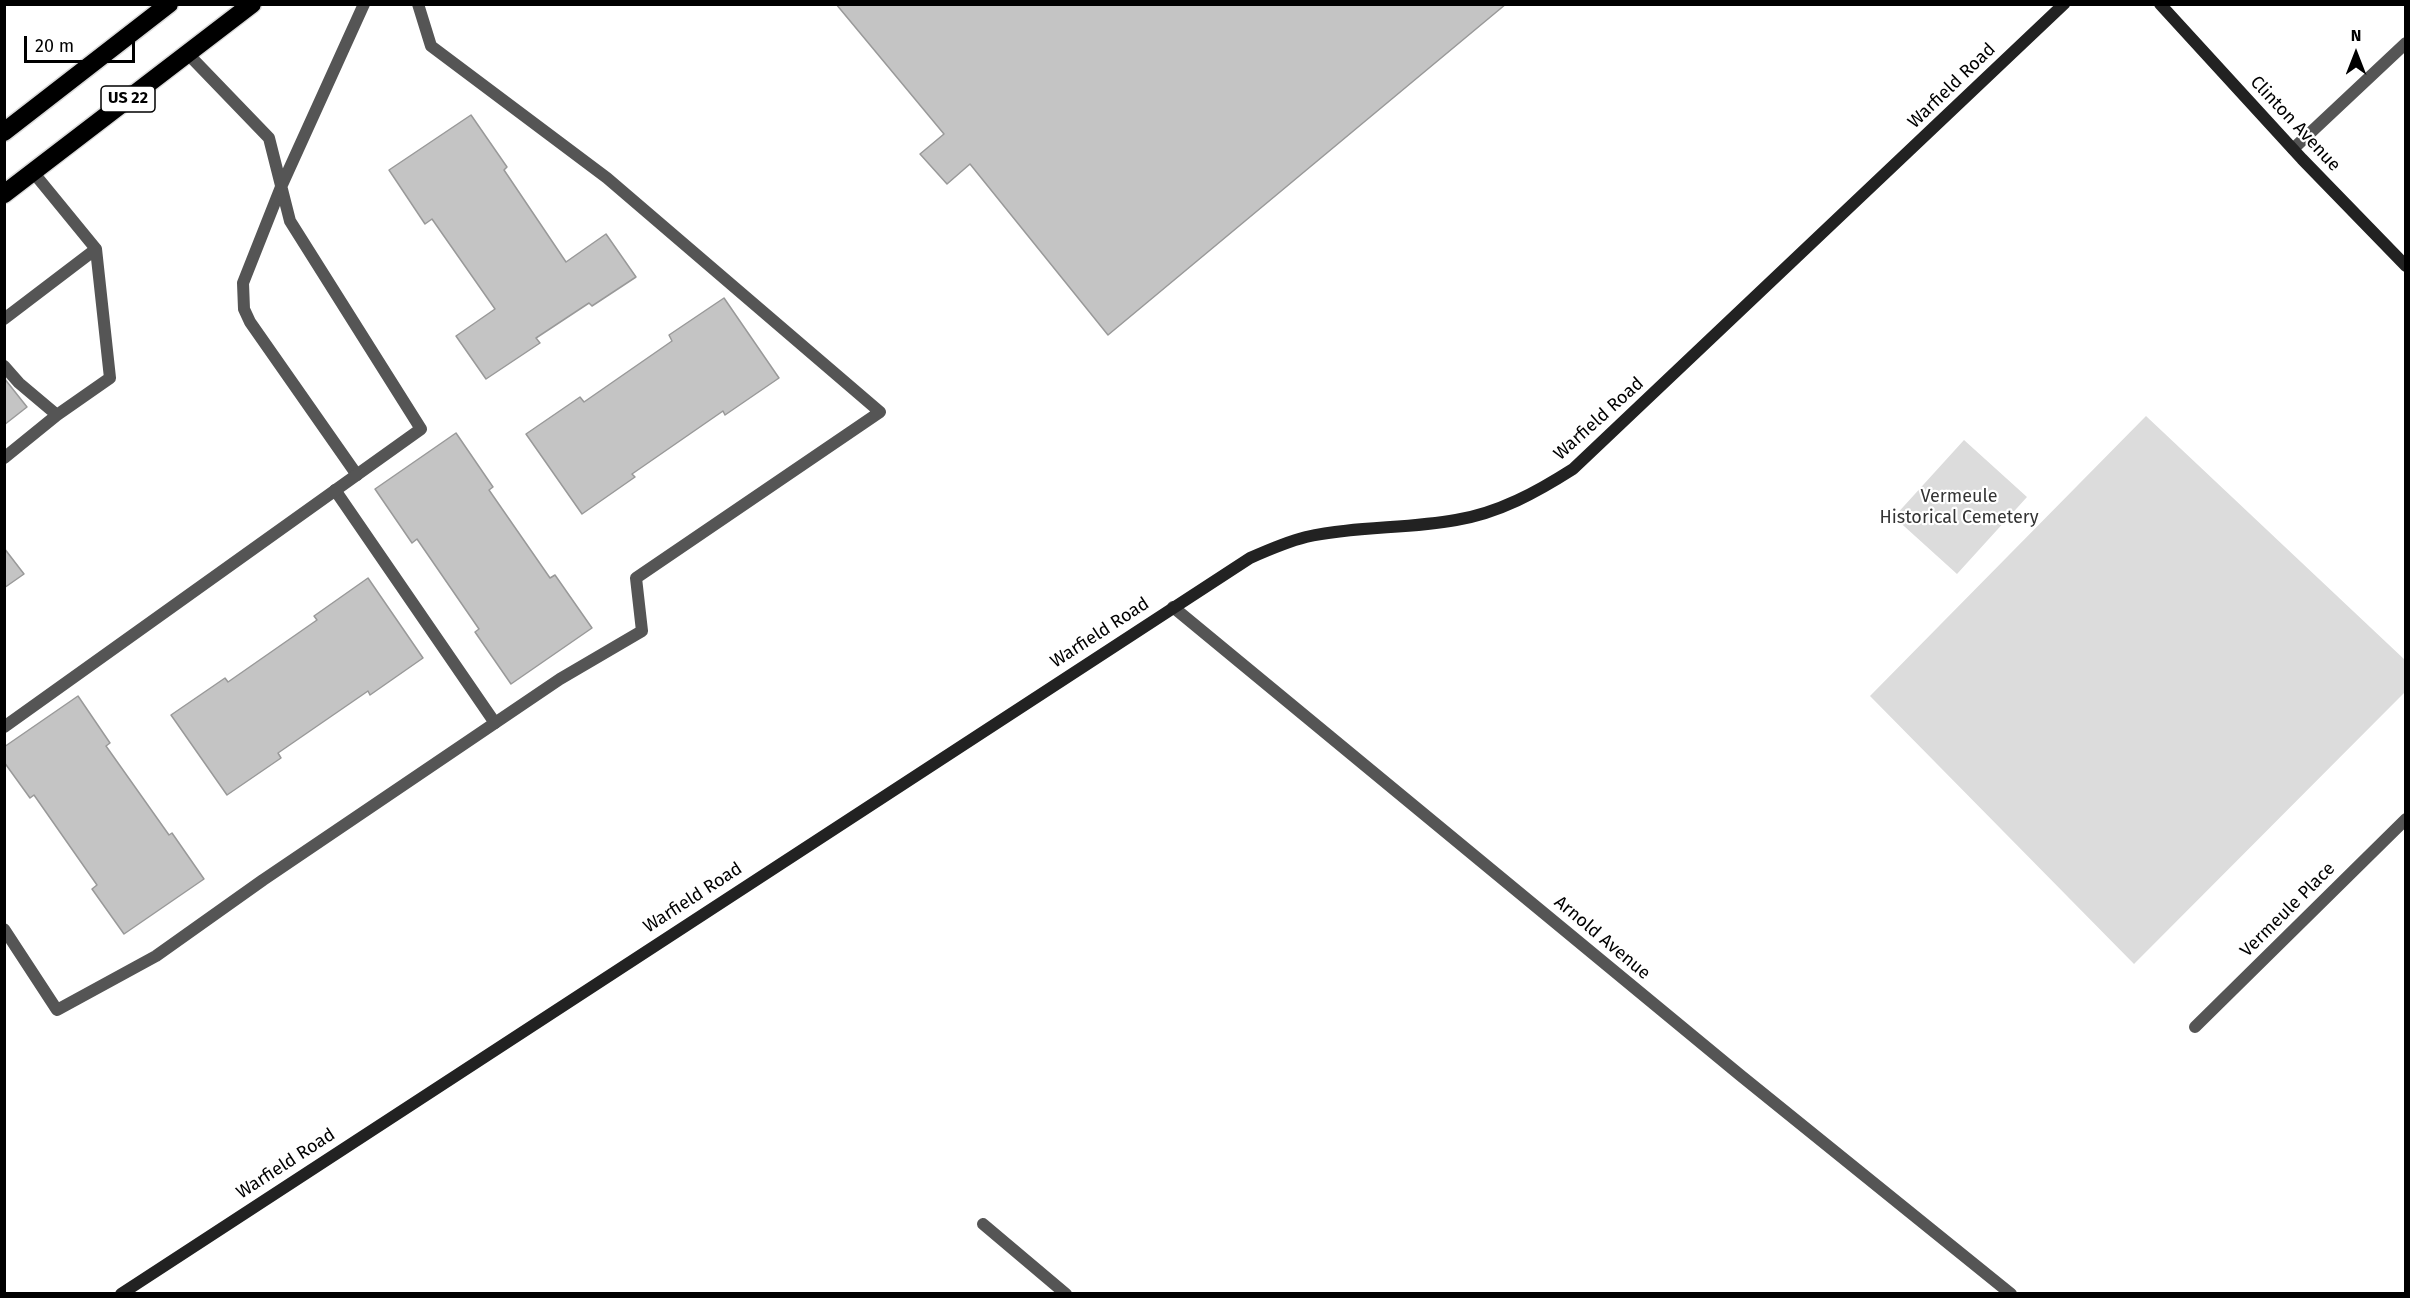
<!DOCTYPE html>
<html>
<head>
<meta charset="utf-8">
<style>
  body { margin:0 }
  #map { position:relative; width:2410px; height:1298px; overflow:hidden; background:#fff; font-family:"Fira Sans",sans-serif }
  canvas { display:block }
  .frame { position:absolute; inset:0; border:6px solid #000; pointer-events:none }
  .north { position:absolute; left:2326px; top:24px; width:60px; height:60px; -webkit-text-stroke:4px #fff; paint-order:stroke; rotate:0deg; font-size:16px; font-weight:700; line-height:24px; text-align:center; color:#000 }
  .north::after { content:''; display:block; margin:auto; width:21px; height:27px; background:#000; clip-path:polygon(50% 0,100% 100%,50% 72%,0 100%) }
  .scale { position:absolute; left:24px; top:36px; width:111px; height:27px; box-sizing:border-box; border:3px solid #000; border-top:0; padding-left:8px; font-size:18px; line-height:21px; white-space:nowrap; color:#000; -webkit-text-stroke:4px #fff; paint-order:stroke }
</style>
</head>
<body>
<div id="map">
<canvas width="2410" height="1298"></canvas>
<div class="frame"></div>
<div class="north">N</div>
<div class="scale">20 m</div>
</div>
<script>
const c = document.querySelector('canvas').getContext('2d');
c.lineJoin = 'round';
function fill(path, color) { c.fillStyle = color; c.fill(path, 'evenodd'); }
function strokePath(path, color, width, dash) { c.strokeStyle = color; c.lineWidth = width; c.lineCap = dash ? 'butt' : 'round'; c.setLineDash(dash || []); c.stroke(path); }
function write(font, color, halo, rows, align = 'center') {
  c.font = font + ' "Fira Sans",sans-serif'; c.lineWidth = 4.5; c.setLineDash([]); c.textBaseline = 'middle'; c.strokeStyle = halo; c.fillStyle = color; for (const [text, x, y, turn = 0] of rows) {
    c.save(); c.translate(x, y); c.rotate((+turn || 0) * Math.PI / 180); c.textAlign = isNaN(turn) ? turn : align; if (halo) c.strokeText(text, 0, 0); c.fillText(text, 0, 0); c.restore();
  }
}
fill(new Path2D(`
  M2146,416L2405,660L2406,691L2134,964L1870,696Z
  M1964,440L2027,497L1957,574L1894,517Z`), '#dcdcdc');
const building = new Path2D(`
  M836,4H1506L1108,335L970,164L947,184L920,154L944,134Z
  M471,115L507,167L504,170L566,262L606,234L636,277L592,306L589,303L536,338L540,343L486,379L456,336L495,309L432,219L425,224L389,170Z
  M724,298L779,378L725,415L723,411L632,474L635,477L582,514L526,434L580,397L584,402L672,341L669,335Z
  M4,378L27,407L4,425Z
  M456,433L493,487L489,490L550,578L555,575L592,628L511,684L475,632L479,629L417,539L412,543L375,489Z
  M4,548L24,574L4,588Z
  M368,578L423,658L370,695L368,691L278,753L281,758L227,795L171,715L225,678L228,682L317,620L314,616Z
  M78,696L110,743L106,746L169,835L172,833L204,879L124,934L92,889L97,885L34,795L30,798L4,762V747Z`);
fill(building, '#c4c4c4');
strokePath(building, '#999', 1.5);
const highway = new Path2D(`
  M4,132L169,4
  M4,194L252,4`);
strokePath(highway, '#dbdbdb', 21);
strokePath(new Path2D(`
  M2293,149L2406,43
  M281,187L243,283L244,309L250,322L357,475
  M4,319L96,249
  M4,366L19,383L57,415
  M4,458L57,415L110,378L96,249L33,172
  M335,490L495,723`), '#555', 12);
strokePath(new Path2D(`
  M281,187L364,4
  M1173,607L1740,1075L2011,1294
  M4,727L421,429L290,221L269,138L188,54
  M4,929L57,1010L156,956L263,880L560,679L642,631L636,578L880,412L607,178L431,46L418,4
  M2195,1027L2406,819
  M983,1224L1066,1294`), '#555', 12);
strokePath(new Path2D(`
  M2160,4L2302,159L2406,266
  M121,1294L1250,558C1268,550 1286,542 1306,537C1355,526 1407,529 1456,520C1499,513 1537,492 1573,469L2064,4`), '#222', 12);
strokePath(highway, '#000', 18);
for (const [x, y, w] of [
  [128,99,54]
]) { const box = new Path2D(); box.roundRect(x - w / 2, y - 13, w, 26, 4.5); c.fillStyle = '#fff'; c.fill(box); strokePath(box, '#000', 1.5); }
write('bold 16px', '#000', null, [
  ["US 22",128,99]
]);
write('18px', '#000', '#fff', [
  ["Warfield Road",1952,86,-44],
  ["Clinton Avenue",2295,124,47],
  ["Warfield Road",1599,419,-42],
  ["Warfield Road",1100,633,-33],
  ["Warfield Road",693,898,-33],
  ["Vermeule Place",2288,910,-45],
  ["Arnold Avenue",1602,938,40],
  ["Warfield Road",286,1164,-33]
]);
write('18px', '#333', '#fff', [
  ["Vermeule",1959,497],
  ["Historical Cemetery",1959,518]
]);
</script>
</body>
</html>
